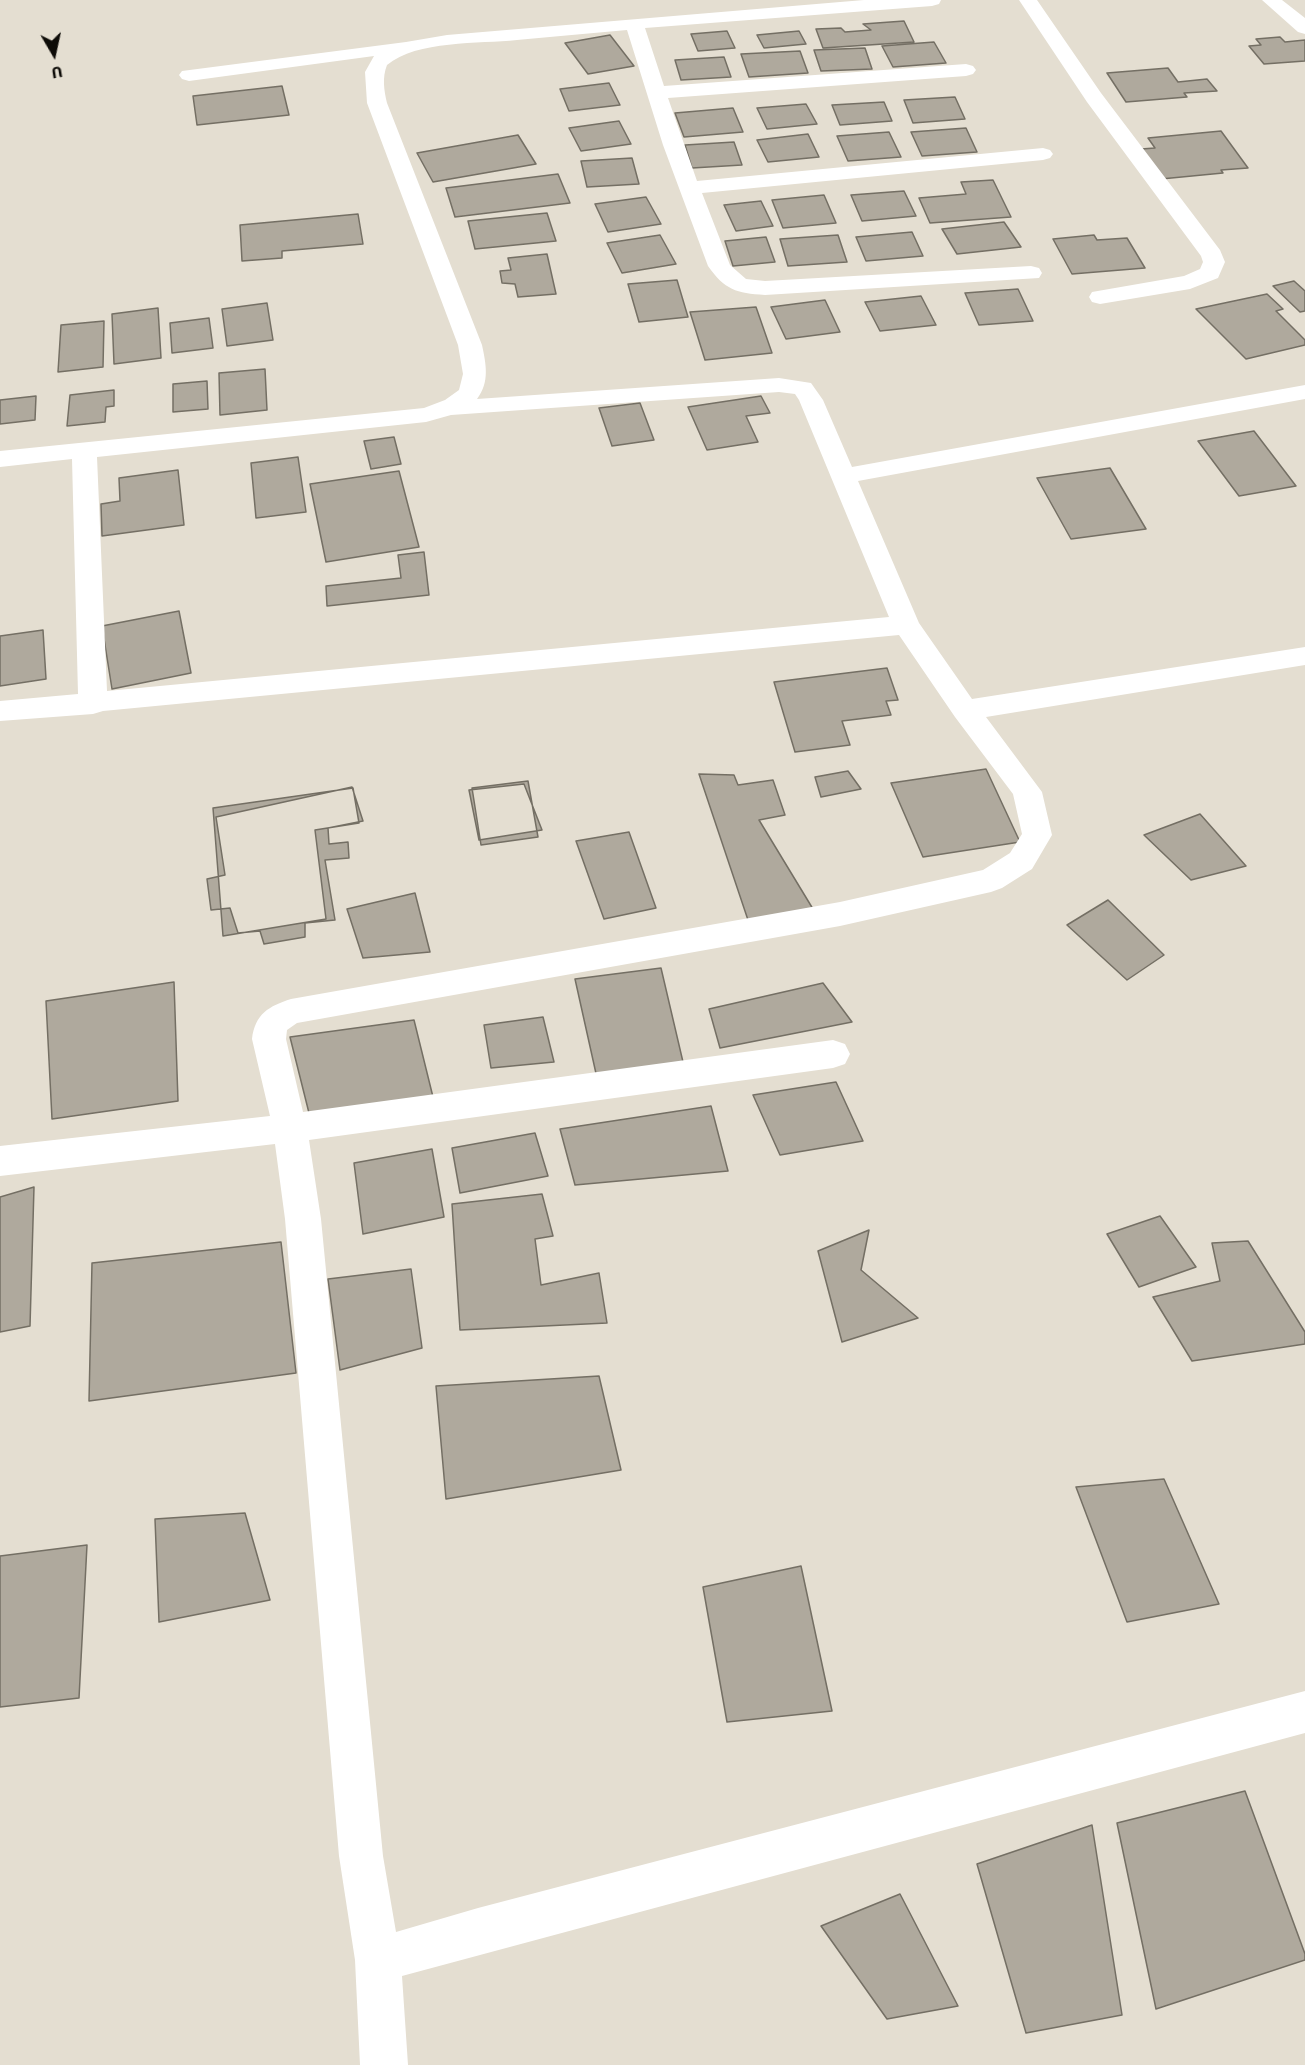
<!DOCTYPE html>
<html>
<head>
<meta charset="utf-8">
<style>
  body { margin:0 }
  #map { position:relative; width:1305px; height:2065px; overflow:hidden; background:#e4ded1; font-family:Signika,sans-serif }
  canvas { display:block }
  .north { position:absolute; left:24px; top:24px; width:60px; height:60px; -webkit-text-stroke:4px #e4ded1; paint-order:stroke; rotate:171deg; font-size:16px; font-weight:700; line-height:24px; text-align:center; color:#0e0c08 }
  .north::after { content:''; display:block; margin:auto; width:21px; height:27px; background:#0e0c08; clip-path:polygon(50% 0,100% 100%,50% 72%,0 100%) }
</style>
</head>
<body>
<div id="map">
<canvas width="1305" height="2065"></canvas>
<div class="north">U</div>
</div>
<script>
const c = document.querySelector('canvas').getContext('2d');
c.lineJoin = 'round';
function fill(path, color) { c.fillStyle = color; c.fill(path, 'evenodd'); }
function strokePath(path, color, width, dash) { c.strokeStyle = color; c.lineWidth = width; c.lineCap = dash ? 'butt' : 'round'; c.setLineDash(dash || []); c.stroke(path); }
const building = new Path2D(`
  M904,21L914,42L823,48L816,29L841,28L845,32L871,30L863,24Z
  M727,31L735,48L698,51L691,34Z
  M799,31L806,44L764,48L757,35Z
  M610,35L634,66L588,74L565,43Z
  M1280,37L1285,42L1305,40V61L1264,64L1249,46L1261,45L1256,39Z
  M934,42L946,63L893,67L882,46Z
  M865,48L872,69L821,71L814,50Z
  M800,51L808,73L749,77L741,54Z
  M724,57L731,77L681,80L675,60Z
  M1168,68L1178,82L1207,79L1217,91L1184,93L1187,97L1126,102L1107,73Z
  M609,83L620,105L569,111L560,89Z
  M282,86L289,115L197,125L193,96Z
  M955,97L965,119L913,123L904,100Z
  M884,102L892,121L840,125L832,105Z
  M806,104L817,124L767,129L757,108Z
  M733,108L743,132L684,137L675,113Z
  M619,121L631,144L581,151L569,128Z
  M966,128L977,152L922,156L911,132Z
  M1221,131L1248,168L1221,170L1223,173L1161,179L1141,149L1155,148L1148,138Z
  M889,132L901,157L848,161L837,136Z
  M808,134L819,157L768,162L757,140Z
  M518,135L536,164L433,182L417,153Z
  M734,142L742,165L692,168L685,145Z
  M632,158L639,184L587,187L581,161Z
  M558,174L570,203L455,217L446,188Z
  M993,180L1011,217L930,223L919,198L966,194L961,182Z
  M904,191L916,216L862,221L851,195Z
  M824,195L836,223L783,228L772,200Z
  M646,197L661,224L608,232L595,204Z
  M761,201L773,226L736,231L724,205Z
  M547,213L556,241L475,249L468,221Z
  M358,214L363,244L282,251V258L242,261L240,225Z
  M1004,222L1021,247L957,254L942,229Z
  M912,232L923,256L866,261L856,237Z
  M660,235L676,264L622,273L607,243Z
  M838,235L847,262L788,266L780,239Z
  M1094,235L1097,240L1127,238L1145,268L1072,274L1053,239Z
  M766,237L775,262L733,266L725,241Z
  M547,254L556,294L518,297L515,284L502,283L500,271L511,270L508,258Z
  M677,280L688,317L639,322L628,284Z
  M1294,281L1305,291V311L1300,312L1273,286Z
  M1018,289L1033,321L979,325L965,293Z
  M1267,294L1283,309L1276,311L1305,340V345L1246,359L1196,309Z
  M921,296L936,325L880,331L865,302Z
  M825,300L840,332L786,339L771,307Z
  M267,303L273,340L227,346L222,309Z
  M756,307L772,353L705,360L690,312Z
  M158,308L161,358L114,364L112,314Z
  M209,318L213,348L172,353L170,323Z
  M104,321L103,367L58,372L61,325Z
  M265,369L267,410L220,415L219,373Z
  M207,381L208,409L173,412V384Z
  M114,390V406L106,407L105,422L67,426L70,395Z
  M36,396L35,420L0,424V400Z
  M761,396L770,413L746,416L758,442L707,450L688,407Z
  M640,403L654,440L612,446L599,408Z
  M1254,431L1296,486L1239,496L1198,441Z
  M394,437L401,464L371,469L364,441Z
  M298,457L306,512L256,518L251,463Z
  M1110,468L1146,529L1071,539L1037,478Z
  M178,470L184,525L102,536L101,504L120,501L119,478Z
  M399,471L419,547L326,562L310,484Z
  M424,552L429,595L327,606L326,586L401,578L398,555Z
  M179,611L191,673L112,689L102,626Z
  M43,630L46,679L0,686V636Z
  M887,668L898,700L886,701L891,715L842,721L850,745L795,752L774,682Z
  M986,769L1020,842L923,857L891,783Z
  M848,771L861,789L821,797L815,777Z
  M699,774L734,775L738,785L773,780L785,815L759,820L813,909L748,920Z
  M528,781L538,837L481,845L472,788Z
  M524,784L542,830L479,840L469,790Z
  M352,787L363,821L328,828L329,844L348,842L349,858L325,860L335,920L305,923V937L264,944L260,931L238,933L230,908L211,910L207,879L225,875L216,817Z
  M353,788L359,823L315,830L326,919L223,936L213,808Z
  M1200,814L1246,866L1191,880L1144,835Z
  M629,832L656,908L604,919L576,841Z
  M415,893L430,952L363,958L347,909Z
  M1108,900L1164,955L1127,980L1067,925Z
  M661,968L683,1062L597,1078L575,979Z
  M174,982L178,1101L52,1119L46,1001Z
  M823,983L852,1022L720,1048L709,1009Z
  M543,1017L554,1062L491,1068L484,1025Z
  M414,1020L433,1097L309,1113L290,1037Z
  M836,1082L863,1141L780,1155L753,1095Z
  M711,1106L728,1171L575,1185L560,1129Z
  M535,1133L548,1176L460,1193L452,1148Z
  M432,1149L444,1217L363,1234L354,1163Z
  M34,1187L30,1326L0,1332V1197Z
  M542,1194L553,1236L535,1239L541,1285L599,1273L607,1323L460,1330L452,1204Z
  M1160,1216L1196,1267L1139,1287L1107,1234Z
  M869,1230L861,1270L918,1318L842,1342L818,1251Z
  M1248,1241L1305,1332V1344L1192,1361L1153,1297L1220,1281L1212,1243Z
  M281,1242L296,1373L89,1401L92,1263Z
  M411,1269L422,1348L340,1370L328,1279Z
  M599,1376L621,1470L446,1499L436,1386Z
  M1164,1479L1219,1604L1127,1622L1076,1487Z
  M245,1513L270,1600L159,1622L155,1519Z
  M87,1545L79,1698L0,1707V1556Z
  M801,1566L832,1711L727,1722L703,1587Z
  M1245,1791L1305,1954V1960L1156,2009L1117,1823Z
  M1092,1825L1122,2015L1026,2033L977,1864Z
  M900,1894L958,2006L887,2019L821,1926Z`);
fill(building, '#afa99d');
strokePath(building, '#746f64', 1.5);
fill(new Path2D(`
  M864,0H941L939,4L932,6L645,28L664,86L966,64L973,66L976,70L973,74L966,76L668,98L697,181L1043,148L1050,150L1053,154L1050,158L1043,160L702,193L730,265L746,279L765,281L1031,266L1039,268L1042,273L1039,278L765,295C736,293 725,290 708,266L663,145L627,30C590,33 553,37 517,40C479,44 417,40 387,65C382,78 384,90 387,103L482,345C486,364 490,382 477,399L779,378L811,383L823,400L852,467L1305,385V399L858,481L919,623L972,699L1305,647V665L986,717L1042,792L1052,835L1032,869L1002,888L991,892L840,926L297,1023L287,1030L286,1039L303,1112L833,1040L845,1044L850,1054L845,1064L833,1068L309,1140L321,1219L383,1856L396,1932L478,1908L1305,1691V1733L402,1976L408,2065H360L355,1960L339,1856L285,1219L275,1144L0,1176V1146L270,1116L252,1039C255,1014 269,1006 291,999L840,902L983,870L1010,853L1022,834L1013,794L955,717L899,635L103,711L93,714L0,721V701L78,694L72,459L0,467V451L424,408L445,400L459,390L463,374L458,345L367,103L365,72L374,56L189,81L182,79L179,75L182,71L406,42L447,35ZM779,392L795,394L799,400L889,617L107,691L97,457L426,422L451,415Z
  M1019,0H1037L1101,93L1220,250L1225,262L1218,278L1190,289L1100,304L1092,302L1089,297L1092,292L1184,276L1200,269L1203,262L1201,256L1087,102Z
  M1262,0H1282L1305,18V34L1298,32Z`), '#fff');
</script>
</body>
</html>
